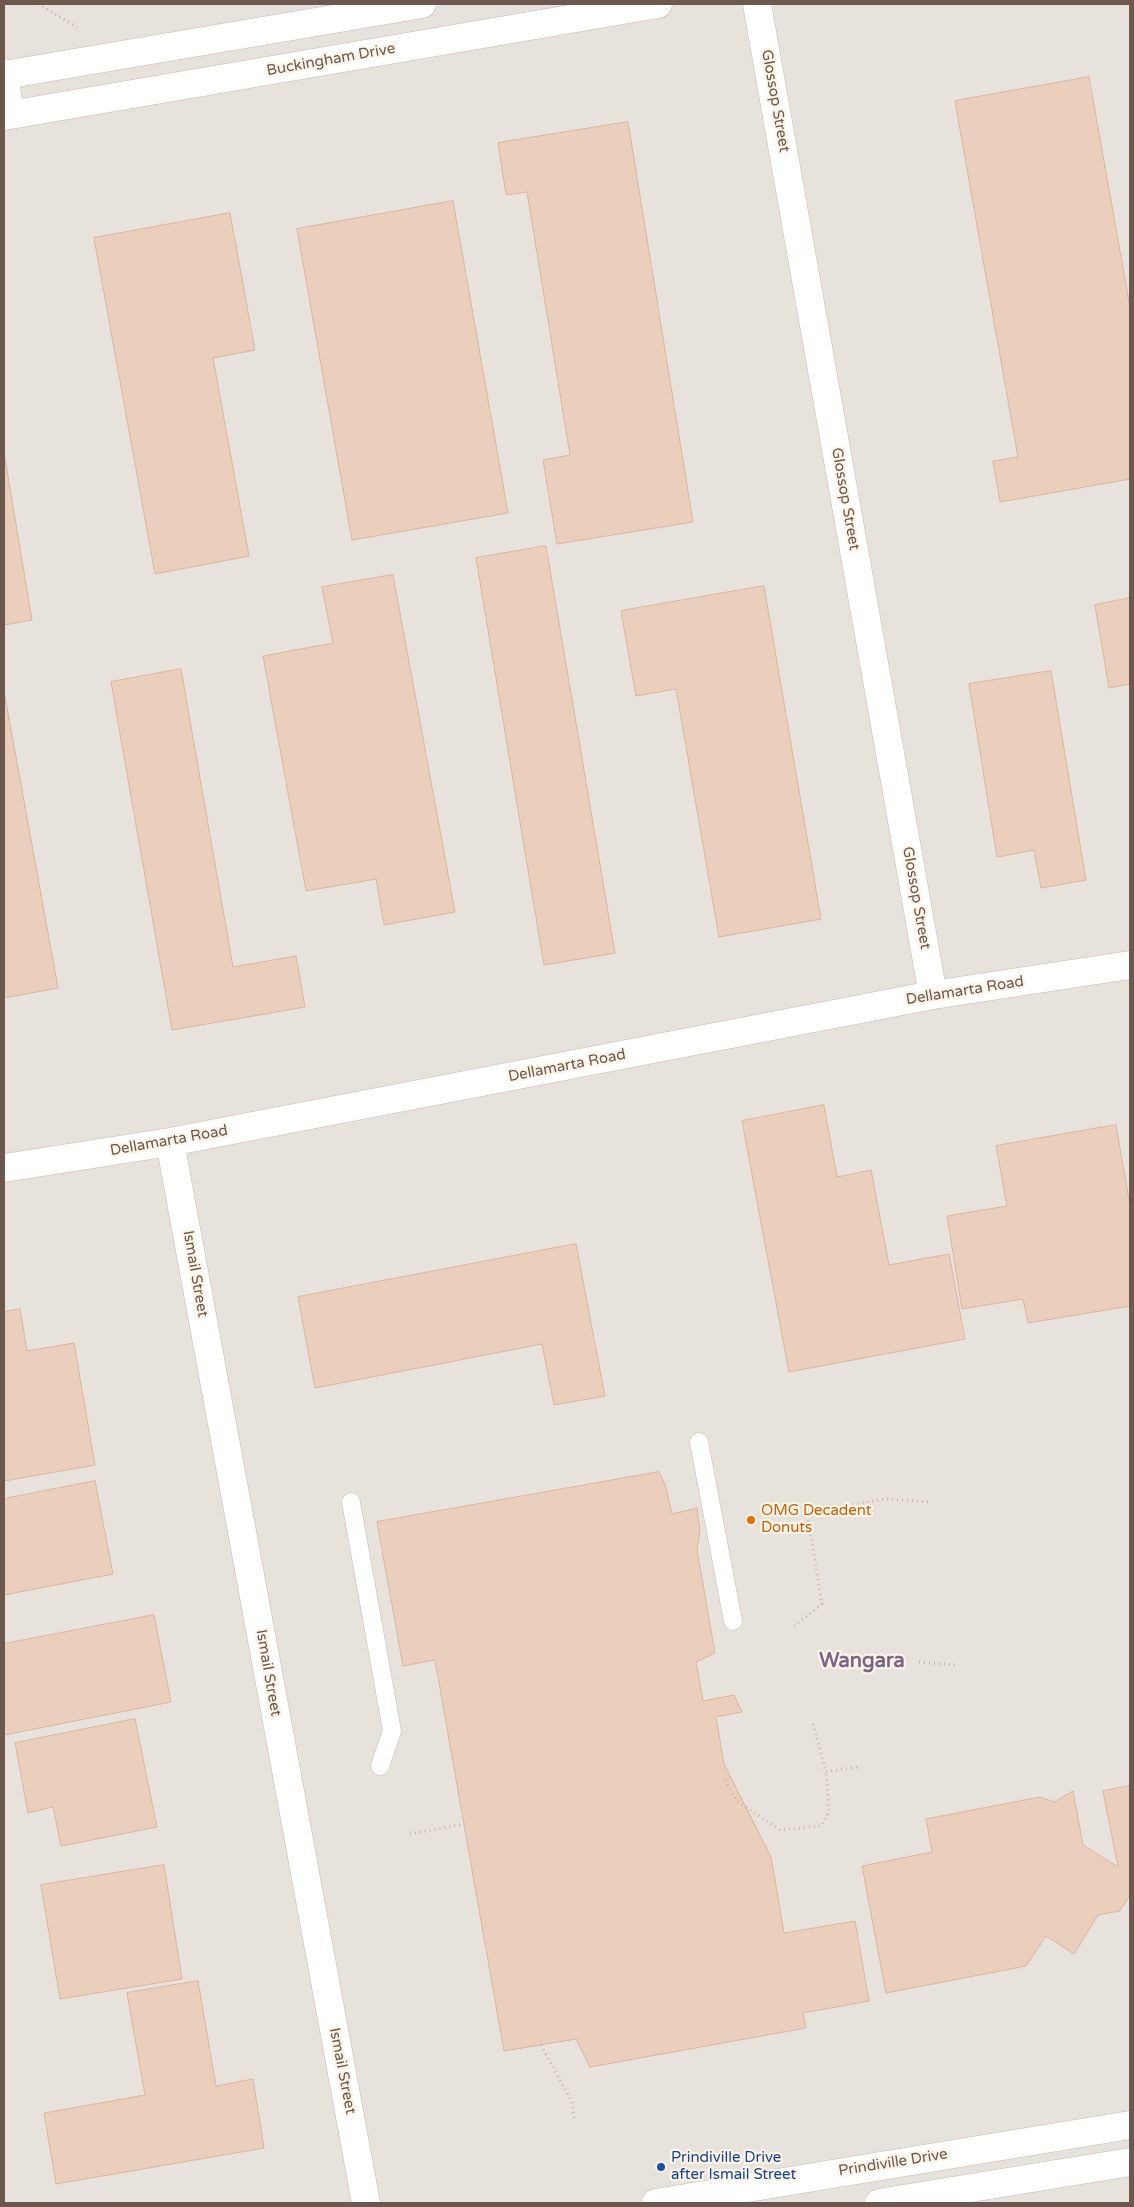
<!DOCTYPE html>
<html>
<head>
<meta charset="utf-8">
<style>
  body { margin:0 }
  #map { position:relative; width:1134px; height:2207px; overflow:hidden; background:#f8f0e1; font-family:"Varela Round",sans-serif }
  canvas { display:block }
  .frame { position:absolute; inset:0; border:5px solid #6c584c; pointer-events:none }
</style>
</head>
<body>
<div id="map">
<canvas width="1134" height="2207"></canvas>
<div class="frame"></div>
</div>
<script>
const c = document.querySelector('canvas').getContext('2d');
c.lineJoin = 'round';
function fill(path, color) { c.fillStyle = color; c.fill(path, 'evenodd'); }
function strokePath(path, color, width, dash) { c.strokeStyle = color; c.lineWidth = width; c.lineCap = dash ? 'butt' : 'round'; c.setLineDash(dash || []); c.stroke(path); }
function write(font, color, halo, rows, align = 'center') {
  c.font = font + ' "Varela Round",sans-serif'; c.lineWidth = 4.5; c.setLineDash([]); c.textBaseline = 'middle'; c.strokeStyle = halo; c.fillStyle = color; for (const [text, x, y, turn = 0] of rows) {
    c.save(); c.translate(x, y); c.rotate((+turn || 0) * Math.PI / 180); c.textAlign = isNaN(turn) ? turn : align; if (halo) c.strokeText(text, 0, 0); c.fillText(text, 0, 0); c.restore();
  }
}
fill(new Path2D(`
  M4,4H1130V2203H4Z`), '#e8e2dc');
const building = new Path2D(`
  M1089,77L1130,307V479L1000,502L993,461L1018,457L955,101Z
  M628,122L693,522L557,544L543,460L570,455L527,192L506,195L498,143Z
  M453,201L508,513L352,540L297,229Z
  M230,213L255,350L213,358L249,556L155,574L94,238Z
  M4,452L32,620L4,625Z
  M546,546L615,953L544,965L476,558Z
  M393,575L455,912L384,925L376,879L306,891L263,656L333,643L322,587Z
  M764,586L821,919L719,937L676,689L636,696L621,611Z
  M1130,598V684L1109,688L1095,605Z
  M181,669L233,967L296,956L305,1007L172,1030L111,682Z
  M1051,671L1086,880L1041,888L1034,850L997,857L969,684Z
  M4,691L58,988L4,998Z
  M824,1105L837,1177L871,1170L889,1265L949,1254L965,1339L789,1372L742,1121Z
  M1116,1125L1130,1206V1306L1028,1323L1023,1299L962,1309L947,1216L1007,1206L996,1146Z
  M576,1244L605,1396L554,1405L542,1344L315,1388L298,1297Z
  M20,1309L27,1351L74,1343L95,1465L4,1481V1312Z
  M659,1472L665,1484L672,1514L697,1508L700,1531L697,1550L715,1653L696,1662L703,1701L734,1695L742,1712L716,1717L724,1764L771,1857L784,1933L855,1921L869,2001L803,2013L806,2028L590,2067L576,2039L504,2051L435,1660L403,1666L377,1522Z
  M95,1481L113,1574L4,1595V1499Z
  M154,1615L171,1702L4,1735V1644Z
  M135,1719L157,1827L61,1846L53,1807L28,1813L15,1743Z
  M1130,1786V1895L1120,1911L1098,1915L1074,1954L1046,1936L1026,1966L886,1993L862,1866L932,1852L926,1819L1040,1797L1054,1802L1073,1791L1083,1845L1118,1867L1103,1791Z
  M164,1865L182,1979L60,1999L41,1885Z
  M198,1981L216,2086L253,2079L264,2148L56,2184L44,2113L145,2095L127,1993Z`);
fill(building, '#eacfbc');
strokePath(building, '#dbb69f', 1);
const service = new Path2D(`
  M699,1442L733,1621
  M351,1502L392,1731L380,1766`);
const minor = new Path2D(`
  M757,4L933,995
  M4,74L10,115
  M170,1142L366,2203
  M4,1168L170,1142L933,995L1130,965`);
const tertiary = new Path2D(`
  M4,75L422,4
  M4,116L658,4
  M656,2203L1130,2125
  M879,2203L1130,2162`);
strokePath(service, '#c9baad', 19);
strokePath(minor, '#c9baad', 29);
strokePath(tertiary, '#c9baad', 29);
strokePath(new Path2D(`
  M38,4L80,29
  M794,1626L822,1604L807,1512L887,1499L930,1502
  M919,1662L955,1665
  M813,1724L826,1772L857,1767
  M725,1780L737,1801L780,1830L821,1826L829,1812L826,1772
  M410,1834L464,1824
  M541,2045L572,2102L574,2118`), '#ceb3a0', 3, [1, 4]);
strokePath(service, '#fff', 18);
strokePath(minor, '#fff', 28);
strokePath(tertiary, '#fff', 28);
for (const [x, y, r, color] of [
  [751,1520,5,"#e8710a"],
  [661,2167,5,"#1a4fb4"]
]) { const dot = new Path2D(); dot.arc(x, y, r, 0, 2 * Math.PI); c.fillStyle = color; c.fill(dot); strokePath(dot, '#fcf4e7', 2); }
write('15px', '#6c584c', '#fcf4e7', [
  ["Buckingham Drive",331,60,-10],
  ["Glossop Street",775,101,80],
  ["Glossop Street",845,499,80],
  ["Glossop Street",916,898,80],
  ["Dellamarta Road",965,991,-9],
  ["Dellamarta Road",567,1066,-11],
  ["Dellamarta Road",169,1141,-10],
  ["Ismail Street",195,1274,80],
  ["Ismail Street",268,1673,80],
  ["Ismail Street",342,2071,79],
  ["Prindiville Drive",893,2163,-9]
]);
write('15px', '#c56008', '#fcf4e7', [
  ["OMG Decadent",761,1511],
  ["Donuts",761,1528]
], 'left');
write('15px', '#164399', '#fcf4e7', [
  ["Prindiville Drive",671,2158],
  ["after Ismail Street",671,2175]
], 'left');
write('bold 20px', '#7c6489', '#fcf4e7', [
  ["Wangara",862,1662]
]);
</script>
</body>
</html>
